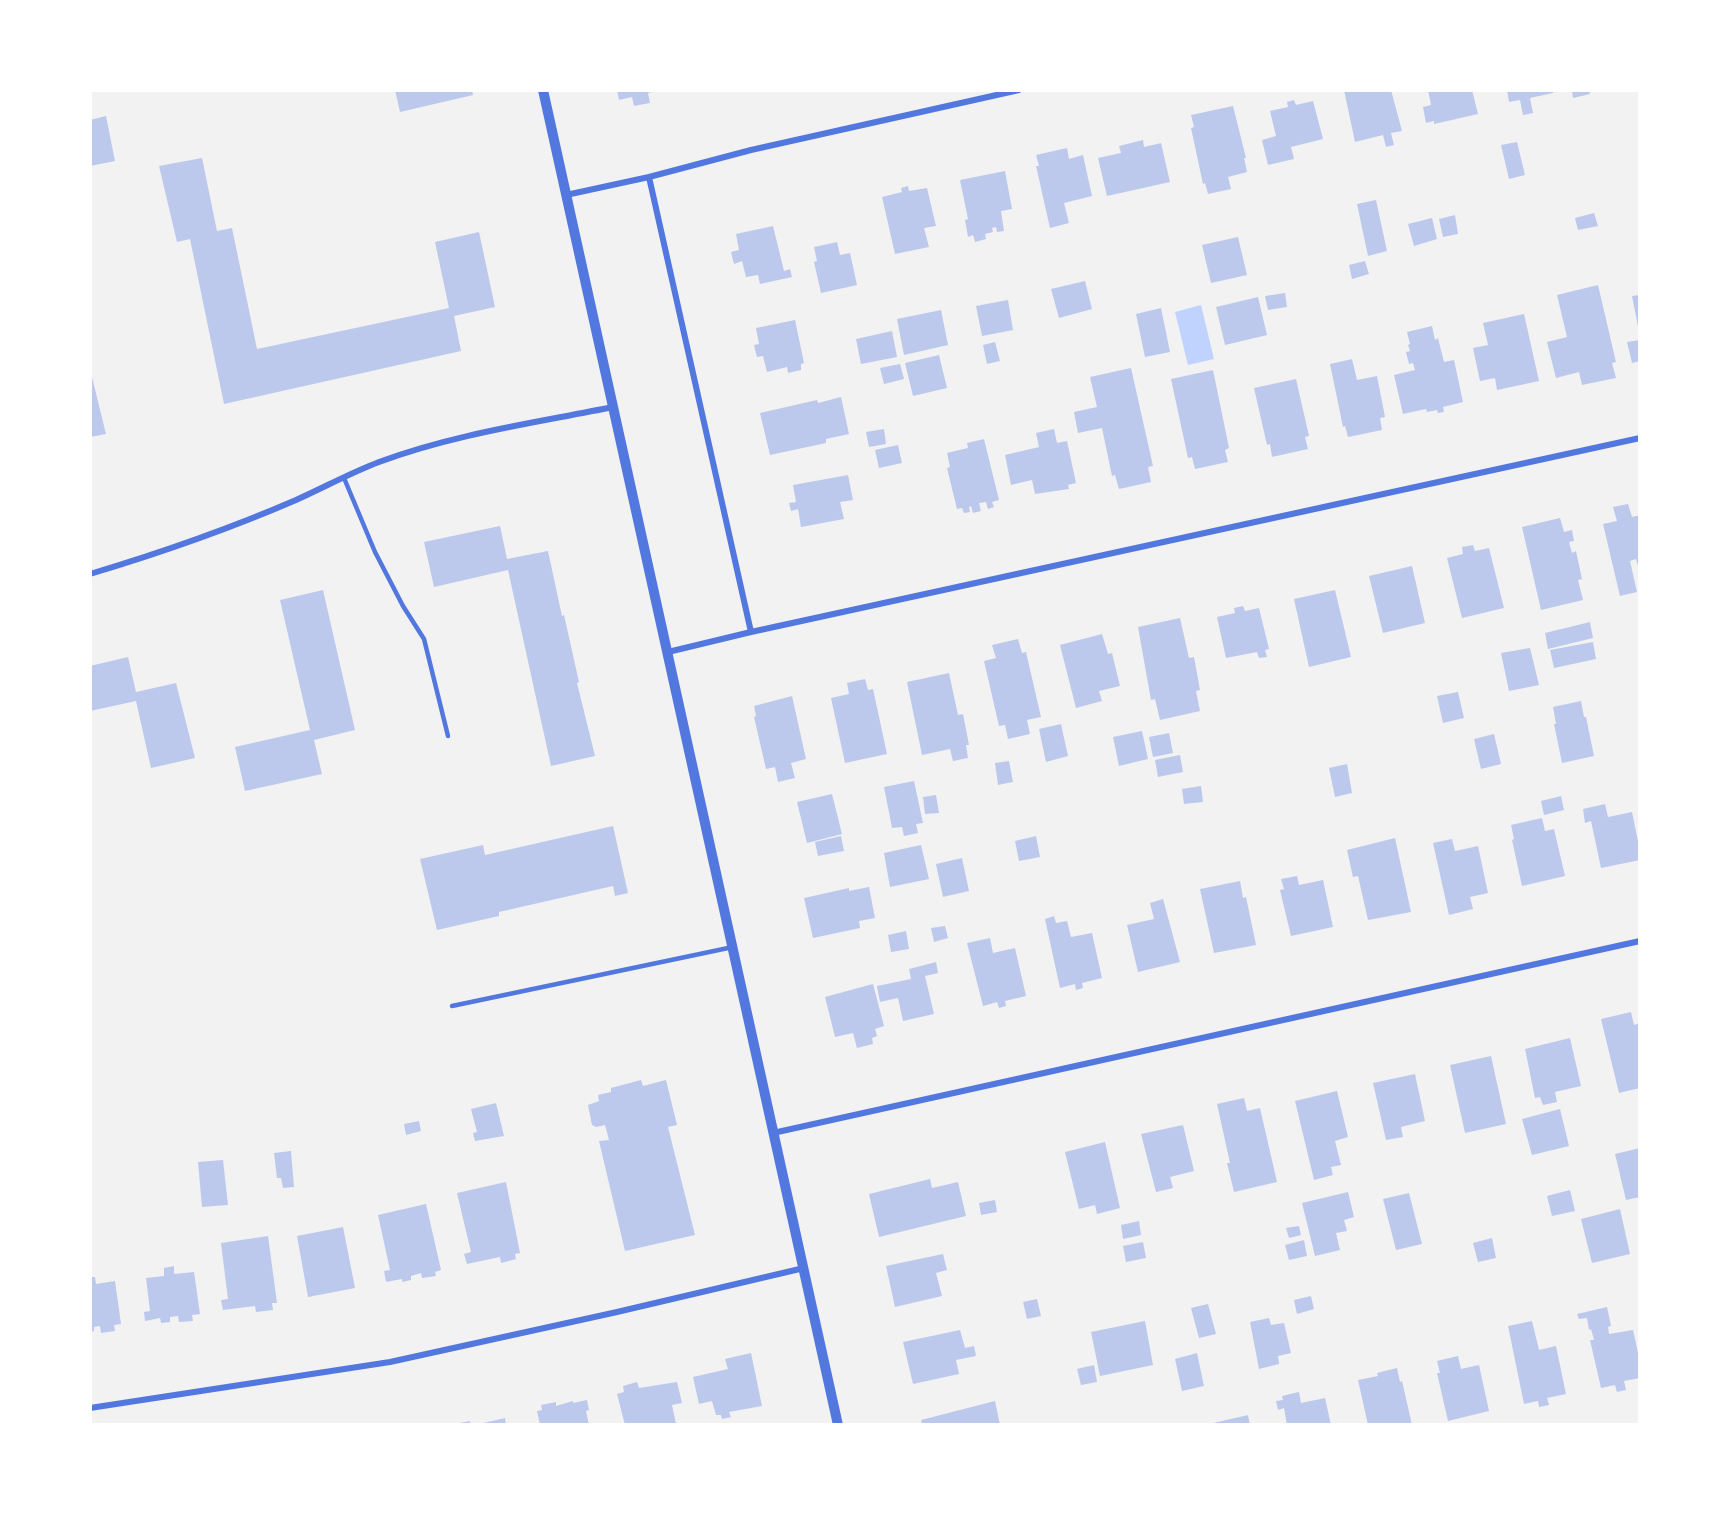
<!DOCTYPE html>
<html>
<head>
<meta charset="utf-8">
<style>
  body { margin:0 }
  #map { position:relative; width:1730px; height:1515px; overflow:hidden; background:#f2f2f2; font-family:"Libre Baskerville",serif }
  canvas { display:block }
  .frame { position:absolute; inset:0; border:92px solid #fff; pointer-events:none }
</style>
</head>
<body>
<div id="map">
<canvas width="1730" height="1515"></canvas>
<div class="frame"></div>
</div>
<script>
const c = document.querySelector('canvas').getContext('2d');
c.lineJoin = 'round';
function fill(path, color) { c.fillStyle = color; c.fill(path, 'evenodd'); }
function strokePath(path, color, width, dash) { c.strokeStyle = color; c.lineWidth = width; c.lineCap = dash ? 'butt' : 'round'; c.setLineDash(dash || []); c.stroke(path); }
fill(new Path2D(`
  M1201,305L1214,359L1188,365L1175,312Z`), '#bfd3fe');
fill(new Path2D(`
  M395,90H472L473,95L400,112Z
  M617,90H656V91L648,93L650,103L634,106L632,97L619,100Z
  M1344,90H1391L1402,131L1391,133L1394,145L1386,147L1383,135L1355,142Z
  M1428,90H1472L1478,114L1434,124V121L1426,123L1423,107L1431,105Z
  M1507,90H1553V93L1530,98L1533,113L1523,115L1520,100L1509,102Z
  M1572,90H1589L1590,94L1573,98Z
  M1294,100L1296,105L1313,101L1323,139L1291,147L1294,159L1268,165L1262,140L1276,136L1270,111L1288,107L1287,102Z
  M1233,106L1246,158H1244L1247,172L1228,177L1231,189L1208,194L1205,183L1203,184L1191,128L1194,127L1191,115Z
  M106,116L115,161L90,166V120Z
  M1143,140L1144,147L1161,143L1170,182L1107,196L1098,158L1121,153L1119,146Z
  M1517,142L1525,175L1509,179L1501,145Z
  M1067,148L1069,159L1083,155L1092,196L1064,203L1069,223L1050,228L1036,166H1039L1036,155Z
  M202,158L217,231L232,228L257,349L449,308L435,242L479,232L495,307L454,316L461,351L224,404L190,239L177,242L159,166Z
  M1005,171L1012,209L1001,211L1004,231L997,232L996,227L992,228L993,232L985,234L986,239L975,242L973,235L968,237L965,220L968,219L960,180Z
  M908,186L909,191L927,188L936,226L924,228L929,247L895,254L882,197L902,192L901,188Z
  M1376,200L1387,251L1368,256L1357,204Z
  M1594,213L1598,226L1578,230L1575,218Z
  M1455,215L1458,234L1443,237L1439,219Z
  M1432,218L1437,239L1414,246L1408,224Z
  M773,226L784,271L790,269L792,277L760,284L758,275L746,277L742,261L734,264L731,252L739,250L736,234Z
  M1238,237L1247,275L1211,283L1202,245Z
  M837,242L840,255L850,253L857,285L821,293L814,262L817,261L814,247Z
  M1365,261L1369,274L1352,279L1349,265Z
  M1085,281L1092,309L1059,318L1051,289Z
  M1598,285L1616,362L1612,363L1616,378L1582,385L1579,372L1556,378L1547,342L1567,337L1557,295Z
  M1285,293L1287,307L1268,310L1265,296Z
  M1640,295V332H1639L1632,296Z
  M1258,297L1267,335L1225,345L1216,307Z
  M1008,300L1013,330L982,336L976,306Z
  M1161,308L1170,352L1145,357L1136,314Z
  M941,310L948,345L904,355L897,319Z
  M1524,314L1539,381L1497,390L1495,378L1480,381L1473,348L1488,345L1483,323Z
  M795,320L804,363L801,364V370L788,373L787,367L767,372L763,356L757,357L754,345L759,344L756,328Z
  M1432,326L1435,340L1438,338L1444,362L1454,360L1463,402L1443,407L1444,412L1438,413L1437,410L1427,412L1426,409L1403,414L1394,375L1415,370L1413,363L1409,364L1406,352L1410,351L1408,345L1410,344L1407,332Z
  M892,331L897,357L861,364L856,339Z
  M1640,340V361L1632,363L1627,342Z
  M995,342L1000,361L987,364L983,345Z
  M939,355L947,388L913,396L905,363Z
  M1352,359L1357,380L1377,376L1385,417L1380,418L1382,430L1348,437L1345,426L1343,427L1330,364Z
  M900,364L904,379L884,384L880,368Z
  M1131,368L1153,466L1148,467L1151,482L1119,489L1115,475L1112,476L1102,428L1078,433L1074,412L1097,407L1090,377Z
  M90,369L106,434L90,437Z
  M1213,370L1229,448L1225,450L1228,462L1195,469L1192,457L1188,458L1171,379Z
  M1296,379L1309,436L1305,437L1308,449L1272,457L1270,444L1267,445L1254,388Z
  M841,397L849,434L826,439V443L770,455L760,413L817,400L818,403Z
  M884,429L886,444L869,447L866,432Z
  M1054,429L1057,443L1067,441L1076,483L1068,485L1069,489L1035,494L1032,480L1011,485L1005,455L1039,447L1036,433Z
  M984,439L999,500L992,502L994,507L988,509L986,502L979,503L981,511L973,513L971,506L969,507L970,512L964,513L962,508L957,509L947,468L950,467L947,453L968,448L967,443Z
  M898,445L902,463L879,468L875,450Z
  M848,475L853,500L840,502L844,519L801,527L798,509L791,511L789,503L796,502L793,485Z
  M1628,504L1632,517L1640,515V573L1636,559L1630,561L1637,592L1620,596L1603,524L1617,521L1613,507Z
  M1560,518L1564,532L1572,530L1574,541L1569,542L1572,553L1576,551L1582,579L1578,580L1583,600L1541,610L1522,527Z
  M500,526L507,559L548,551L562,616L564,615L579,682L577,683L595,756L551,766L508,570L434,587L424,542Z
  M1473,545L1475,551L1489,548L1504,608L1462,618L1447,558L1463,554L1462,547Z
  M1412,566L1425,623L1383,633L1369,576Z
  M323,590L355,730L314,740L322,774L245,791L235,747L310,730L280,600Z
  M1335,590L1351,657L1309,667L1294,599Z
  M1243,606L1245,611L1259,608L1269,649L1265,650L1267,657L1259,658L1257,652L1226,658L1217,617L1235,613L1234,608Z
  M1180,618L1189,658L1194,657L1200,690L1196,691L1200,711L1160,720L1155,699L1151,700L1138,627Z
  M1590,622L1593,638L1548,649L1545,633Z
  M1102,634L1108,654L1112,653L1120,686L1099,691L1102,701L1076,708L1060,645Z
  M1018,639L1022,653L1026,652L1041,717L1027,720L1030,734L1008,739L1005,725L999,726L984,661L996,658L992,645Z
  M1593,642L1596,659L1554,668L1550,650Z
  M1530,648L1539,685L1509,691L1501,653Z
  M128,657L136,692L176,683L195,758L151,768L136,701L90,711V666Z
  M949,673L958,715L963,714L969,745H966L968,758L953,761L950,749L922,755L907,682Z
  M865,679L868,690L873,689L887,754L845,763L831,698L849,694L847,683Z
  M1458,692L1464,718L1443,723L1437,696Z
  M792,696L806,759L791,763L795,778L778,782L775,767L766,769L754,717L756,716L754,706Z
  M1581,701L1584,717H1586L1594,756L1562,763L1554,724H1556L1553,707Z
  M1061,724L1068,756L1046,762L1039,729Z
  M1142,731L1148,759L1119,766L1113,737Z
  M1169,733L1173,753L1153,757L1149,737Z
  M1494,734L1501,764L1481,769L1474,739Z
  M1180,755L1183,772L1158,777L1155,760Z
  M1009,761L1013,782L998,785L995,763Z
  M1347,764L1352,793L1335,797L1329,768Z
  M914,781L923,823L916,824L918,833L904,836L902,827L892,828L884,787Z
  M1201,786L1203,802L1184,804L1182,789Z
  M832,794L842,834L807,843L797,802Z
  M936,795L939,813L925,814L923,797Z
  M1561,796L1564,810L1544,815L1541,801Z
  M1605,804L1608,817L1632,812L1640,851V860L1601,868L1591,821L1585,823L1583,809Z
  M1542,818L1545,831L1554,829L1565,876L1522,886L1512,840L1514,839L1511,825Z
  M613,826L628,893L615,896L613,886L499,912V916L437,930L420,859L483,845L485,855Z
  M841,836L844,851L818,856L815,842Z
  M1036,836L1040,857L1019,861L1015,841Z
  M1395,838L1411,912L1368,920L1358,876L1353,877L1347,850Z
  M1452,839L1455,851L1478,846L1488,893L1470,897L1473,909L1449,915L1433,843Z
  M921,845L929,879L890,887L884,853Z
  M962,858L969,891L943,897L936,864Z
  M1297,876L1299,885L1323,880L1333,927L1291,936L1280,890L1284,889L1281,879Z
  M1240,881L1243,898L1246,897L1256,945L1214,953L1200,889Z
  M869,887L875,918L859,921L860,928L813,938L804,898L849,888V891Z
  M1163,899L1180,962L1138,972L1127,925L1154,919L1150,903Z
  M1054,916L1056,923L1067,921L1071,937L1092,933L1102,978L1082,983L1083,988L1076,990L1075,984L1060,988L1045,919Z
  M945,926L948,938L934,942L931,928Z
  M906,931L909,949L891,952L888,935Z
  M990,938L993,953L1015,948L1026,996L1005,1001L1006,1006L999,1008L997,1002L983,1006L967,943Z
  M936,962L938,973L925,976L934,1014L903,1021L898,998L880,1002L877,986L911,979L909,969Z
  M873,984L884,1026L875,1029L877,1036L872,1038L873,1044L857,1048L853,1033L835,1037L825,997Z
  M1631,1012L1634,1025L1640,1023V1088L1619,1093L1601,1019Z
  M1570,1038L1581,1086L1555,1092L1557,1102L1543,1105L1540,1097L1535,1098L1525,1049Z
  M1491,1056L1506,1124L1465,1133L1450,1065Z
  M1415,1074L1425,1121L1401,1127L1403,1137L1386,1140L1373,1083Z
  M641,1080L643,1086L666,1080L677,1125L668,1127L695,1235L625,1251L599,1141L609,1140L605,1125L596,1127L592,1125L588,1105L599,1101L598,1095L611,1092V1088Z
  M1337,1091L1348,1137L1335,1141L1341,1165L1331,1167L1333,1175L1314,1180L1295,1101Z
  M1244,1098L1247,1111L1260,1108L1277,1182L1234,1192L1227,1163H1230L1217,1104Z
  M496,1103L504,1136L475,1141L473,1133L477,1132L471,1109Z
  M1560,1109L1569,1146L1532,1155L1522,1119Z
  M419,1121L421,1131L406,1135L404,1124Z
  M1183,1125L1194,1171L1170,1177L1173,1188L1156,1192L1141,1134Z
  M1105,1142L1120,1208L1097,1214L1095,1205L1079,1209L1065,1152Z
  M1640,1148V1197L1626,1200L1615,1154Z
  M291,1151L294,1187L283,1188L281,1178H277L274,1153Z
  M223,1160L228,1205L202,1207L198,1162Z
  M930,1179L932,1188L958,1182L966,1216L879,1237L869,1194Z
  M506,1182L520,1253L515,1254L516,1259L501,1263L500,1257L467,1264L464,1254L471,1252L457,1193Z
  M1570,1190L1575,1211L1552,1216L1547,1196Z
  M1348,1192L1354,1217L1344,1220L1347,1231L1336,1233L1340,1250L1315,1256L1302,1203Z
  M1409,1193L1422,1244L1396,1250L1383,1199Z
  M995,1200L997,1212L981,1215L979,1203Z
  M426,1204L441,1270L435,1272L436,1276L422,1278L421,1273L411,1276V1280L402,1282V1279L386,1282L384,1271L390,1270L378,1215Z
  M1620,1209L1630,1254L1592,1263L1581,1219Z
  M1139,1221L1141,1235L1123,1239L1121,1225Z
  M1299,1226L1301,1235L1289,1238L1286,1228Z
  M343,1227L355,1288L308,1297L297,1236Z
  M268,1236L277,1303H272L273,1310L256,1312L255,1306L223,1310L221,1300L228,1299L221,1243Z
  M1492,1238L1496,1258L1478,1262L1473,1243Z
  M1304,1240L1307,1256L1289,1260L1285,1245Z
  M1143,1242L1146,1258L1126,1262L1123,1246Z
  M943,1254L947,1270L936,1273L942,1296L895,1307L886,1266Z
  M174,1266V1274L194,1272L200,1314L192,1315L193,1321L179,1322L178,1316L170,1317V1322L161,1323L160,1318L145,1321L144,1312L150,1311L146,1278L164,1276V1268Z
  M90,1277H95L96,1284L115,1281L121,1324L114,1325L115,1331L101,1333L100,1326L94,1327V1331L90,1332Z
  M1311,1296L1314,1309L1297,1314L1294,1300Z
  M1037,1299L1041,1316L1027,1319L1023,1302Z
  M1208,1304L1216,1334L1199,1338L1191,1308Z
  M1607,1307L1611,1326L1608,1327L1609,1334L1633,1330L1640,1362V1378L1624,1381L1626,1390L1617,1392L1615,1385L1601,1388L1590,1340H1594L1591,1329L1589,1330L1587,1318L1579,1319L1577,1314Z
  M1269,1318L1271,1325L1284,1323L1291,1353L1278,1356L1279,1364L1259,1369L1250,1322Z
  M1145,1321L1153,1365L1100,1376L1091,1332Z
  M1532,1321L1539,1350L1556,1346L1566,1394L1547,1398L1549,1405L1539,1407L1538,1401L1524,1404L1508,1326Z
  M960,1330L965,1348L974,1346L976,1356L956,1360L959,1374L913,1384L903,1342Z
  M751,1353L762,1406L729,1412L731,1417L722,1419L721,1415H716L712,1401L699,1404L693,1377L728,1369L725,1359Z
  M1197,1353L1204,1386L1182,1391L1175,1359Z
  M1458,1356L1461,1369L1479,1365L1489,1411L1448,1421L1437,1373H1440L1437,1361Z
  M1094,1365L1097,1382L1081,1385L1077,1369Z
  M1397,1368L1400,1382L1402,1381L1412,1425H1368L1358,1380L1378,1376L1377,1373Z
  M637,1382L639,1388L677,1382L682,1403L672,1405L676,1424L625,1425L617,1394L624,1392L623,1386Z
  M1299,1392L1301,1403L1325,1398L1331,1425H1287L1284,1408L1278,1410L1276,1401L1283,1400L1282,1396Z
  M587,1400L589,1410L586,1411L589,1425H540L537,1411L542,1410L541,1405L556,1402V1406L573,1401V1403Z
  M995,1401L1000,1425H922L921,1420Z
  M1248,1415L1250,1425H1209V1424Z
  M505,1418L506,1425H479V1424Z
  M470,1421V1425H455L454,1424Z`), '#bdc9ec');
strokePath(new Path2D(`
  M344,478L375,552L403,606L424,639L448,736
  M452,1006L733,947`), '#5277de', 4.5);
strokePath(new Path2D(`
  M649,177L751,632
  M566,195L649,177L751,150L1019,90
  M90,574C160,553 229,529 296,500C323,488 350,473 379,462C454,434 534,423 613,407
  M668,652L751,632L1640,438
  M773,1133L1640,941
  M90,1408L390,1362L617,1312L804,1268`), '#5277de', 6);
strokePath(new Path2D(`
  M543,90L838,1425`), '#5277de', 10);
</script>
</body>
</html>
